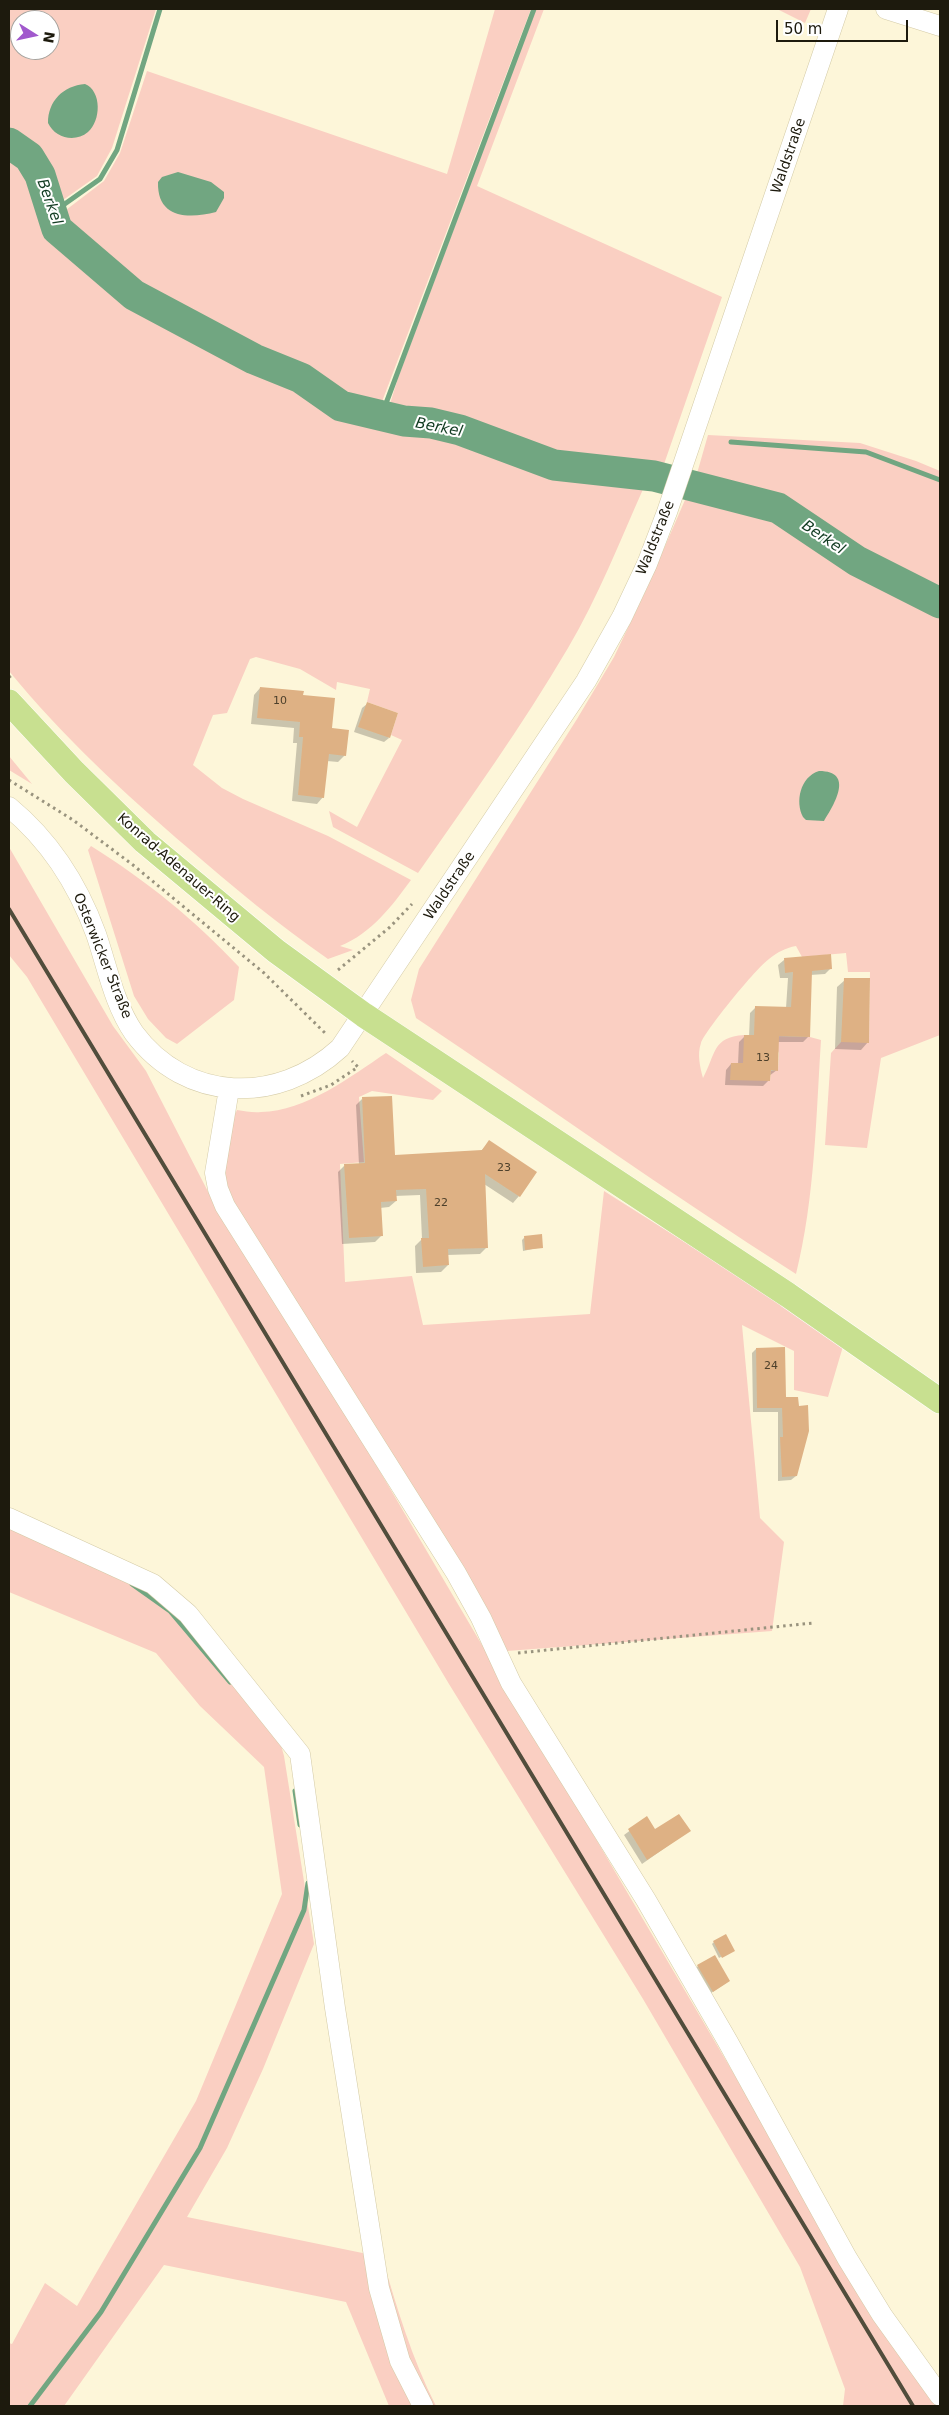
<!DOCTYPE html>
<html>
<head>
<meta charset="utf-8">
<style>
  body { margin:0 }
  #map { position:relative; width:949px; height:2415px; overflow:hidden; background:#fdf6d9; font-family:"DejaVu Sans",sans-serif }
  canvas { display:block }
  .frame { position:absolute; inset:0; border:10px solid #1d1a0d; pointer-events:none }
  .north { position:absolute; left:10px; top:10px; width:50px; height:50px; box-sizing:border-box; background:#fff; border:1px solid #a5a39e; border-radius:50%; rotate:100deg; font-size:14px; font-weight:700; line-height:20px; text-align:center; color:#1d1a0d }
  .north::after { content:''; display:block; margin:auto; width:18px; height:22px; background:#a159cd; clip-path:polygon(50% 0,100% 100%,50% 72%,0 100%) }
  .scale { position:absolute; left:776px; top:20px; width:132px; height:22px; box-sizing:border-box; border:2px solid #1d1a0d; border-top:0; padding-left:6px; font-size:15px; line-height:18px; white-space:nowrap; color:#1d1a0d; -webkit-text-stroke:4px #fff; paint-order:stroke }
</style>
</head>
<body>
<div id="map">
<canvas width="949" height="2415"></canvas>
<div class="frame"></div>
<div class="north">N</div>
<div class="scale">50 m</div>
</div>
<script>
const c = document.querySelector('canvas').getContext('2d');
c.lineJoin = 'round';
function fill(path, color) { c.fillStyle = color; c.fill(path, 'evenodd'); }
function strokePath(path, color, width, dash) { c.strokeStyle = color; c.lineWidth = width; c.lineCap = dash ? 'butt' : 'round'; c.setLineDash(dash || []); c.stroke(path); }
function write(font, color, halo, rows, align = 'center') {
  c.font = font + ' "DejaVu Sans",sans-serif'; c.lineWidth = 4; c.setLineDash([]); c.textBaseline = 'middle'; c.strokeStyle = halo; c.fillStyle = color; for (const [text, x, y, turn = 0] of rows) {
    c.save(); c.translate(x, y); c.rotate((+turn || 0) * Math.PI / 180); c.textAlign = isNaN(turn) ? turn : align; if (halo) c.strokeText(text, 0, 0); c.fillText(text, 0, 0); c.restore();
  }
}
fill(new Path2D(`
  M9,9H156L112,148L97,176L56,205C47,169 43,152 9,133ZM20,20H50V50H20Z
  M495,9H531L383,399V406L341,395L259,346L176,310L136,286L86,239L62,213L104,181L120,153L147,71L447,174Z
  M536,9H544L477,186L722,297L663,467L551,456L459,419L426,413L404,412L389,407L398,378Z
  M777,9H811L805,23Z
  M9,153L20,160L26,169L50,229L128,300L172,328L275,374L317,405L337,415L398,428L455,436L487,447L548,475L644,487C620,541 598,597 568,648C522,726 470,799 418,873L333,827L329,811L357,827L402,740L391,735L398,713L367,702L370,689L337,682L336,690L300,669L256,657L250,659L227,713L213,715L193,765L222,788L243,799L328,836L411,880C391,907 372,933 340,946L353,950L328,959C279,925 233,887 188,848C124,793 62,736 9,671Z
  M708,435L860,443L916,461L940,471V601L859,560L778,504L692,481L698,470Z
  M688,493L777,511L857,564L940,606V1035L881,1058L867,1148L825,1145L831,1053L841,1042H869L870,972H848L846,953L802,957L796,946C785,948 778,952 769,959C757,967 705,1031 701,1043C697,1054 700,1067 703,1078C716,1054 712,1037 744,1035L770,1081L771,1071L778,1070L779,1053L770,1036L810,1037L821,1040C816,1117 815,1198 796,1274C667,1192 543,1103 416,1018L411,1000L419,969L577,719L614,657L646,590Z
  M9,756L32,784L9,770Z
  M91,846C148,882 193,918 239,967L234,1000L177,1044L166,1038L148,1019L134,996L88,850Z
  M9,847L113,1026L146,1071L220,1215L257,1262L879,2321L940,2406H843L845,2389L800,2267L643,1999L449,1684L27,977L9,955Z
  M386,1053L442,1091L433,1100L372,1091L359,1097L364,1162L340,1164L345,1282L412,1276L423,1325L590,1314L604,1191L844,1343L828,1397L794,1390V1351L742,1325L760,1518L784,1542L772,1631L507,1651L460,1571L230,1203L222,1173L229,1126L237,1110C245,1111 253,1113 261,1112C306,1111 350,1077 386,1053Z
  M9,1522L180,1609L274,1720L284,1756L314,1944L263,2069L227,2148L187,2217L382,2257C397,2308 412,2359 436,2406H389L346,2302L164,2265L64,2406H9V2343L12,2344L45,2283L77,2306L196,2101L282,1894L264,1767L200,1706L156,1653L9,1592Z`), '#facfc2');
fill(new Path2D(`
  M85,84C102,91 101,121 88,132C75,143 55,138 48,123C48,101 63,86 85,84Z
  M178,172L211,182L224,192V198L216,212C189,219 157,219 158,182L162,177Z
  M819,771C855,771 834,805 824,821L806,820L803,817C795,802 800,777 819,771Z`), '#71a681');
fill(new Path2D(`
  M260,688L302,696L330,729L345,755L338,762L327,761L323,797L317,804L292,801L297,743H293L294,728L251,724L254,695Z
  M367,704L389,738L384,742L354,732L362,708Z
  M830,955L831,968L825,974L810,975L808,1037L803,1042H778L777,1070L769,1076V1080L763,1086L725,1085L726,1070L731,1064H738L739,1042L745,1036L749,1037L750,1013L756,1007L786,1008L788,978H780L778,965L784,960Z
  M845,980L868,1042L861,1050L835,1049L837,987Z
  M362,1099L393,1156L480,1152L489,1142L519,1196L513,1203L484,1184L486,1248L480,1254L447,1255L448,1265L441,1272L416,1273L415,1246L422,1239L420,1195L395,1196L396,1201L389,1207L380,1208L382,1235L375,1242L342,1244L338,1172L344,1166L359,1165L356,1105Z
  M524,1238L542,1247L523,1251L522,1240Z
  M756,1349L785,1399L796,1476L791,1480L778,1481V1412H753L752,1353Z
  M647,1818L655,1831H689L642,1864L624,1835Z
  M714,1942L733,1950L719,1958L712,1944Z
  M698,1966L729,1981L708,1995L693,1971Z`), '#0003');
strokePath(new Path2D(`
  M52,213L100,179L117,150L160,9
  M382,414L534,9
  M731,442L866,452L940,480
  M132,1584L170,1611L230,1682
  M295,1791L300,1825
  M30,2406L101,2312L200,2148L304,1910L308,1883`), '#71a681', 5);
strokePath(new Path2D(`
  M9,143L29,157L40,175L57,229L134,295L254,359L301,378L341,406L404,421L431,423L460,430L554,465L654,476L778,508L857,561L940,603`), '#71a681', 31);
fill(new Path2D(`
  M260,687L304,691L303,695L335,698L332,728L349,730L346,756L329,754L324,798L298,795L303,737H299L300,722L257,718Z
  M367,702L398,713L390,738L358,727Z
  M831,954L832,969L812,971L810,1037L779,1036L778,1071L771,1070L770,1081L730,1080L731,1063H743L744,1035H754L755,1006L791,1007L793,972L785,973L784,958Z
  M844,978H870L869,1043L841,1042Z
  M392,1096L395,1155L482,1150L489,1140L537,1172L520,1197L485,1174L488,1248L448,1249L449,1265L423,1267L421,1238H429L426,1189L396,1190L397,1201L381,1202L383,1236L349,1238L344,1164L365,1163L362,1097Z
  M542,1234L543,1248L525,1250L524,1236Z
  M785,1347L786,1397H798L799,1406L808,1405L809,1431L797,1476L782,1477L780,1437H783L782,1408H757L756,1348Z
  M679,1814L691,1831L647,1860L628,1829L647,1816L655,1829Z
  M726,1934L735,1951L722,1958L713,1941Z
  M715,1955L730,1981L713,1992L697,1965Z`), '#deb184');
const minor = new Path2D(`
  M886,9L940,26
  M9,807C49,840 78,885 96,934C107,966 114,1004 134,1033C186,1103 278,1105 340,1048L586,681L622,617L647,564L667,512L838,9
  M229,1089L215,1173L218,1189L225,1206L456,1573L481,1618L511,1683L646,1900L728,2042L847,2258L882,2315L940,2396
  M9,1518L153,1584L188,1614L300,1754L335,2008L379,2288L400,2361L423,2406`);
const major = new Path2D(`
  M9,702L74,772L145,842L276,951L364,1015L788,1295L940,1401`);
strokePath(minor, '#d4cba7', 21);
strokePath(major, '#fff', 26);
strokePath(new Path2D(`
  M9,676L13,681
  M9,780L73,820L133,865L264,973L327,1035
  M338,970L390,927L412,904
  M301,1096L331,1085L358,1067L352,1061
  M518,1653L813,1623`), '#99937e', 3, [2.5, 4]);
strokePath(minor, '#fff', 20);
strokePath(major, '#c8e090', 25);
strokePath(new Path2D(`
  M9,909L913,2406`), '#514d3c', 4);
write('11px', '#4d402b', null, [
  ["10",280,701],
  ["13",763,1058],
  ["23",504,1168],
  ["22",441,1203],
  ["24",771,1366]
]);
write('14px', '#1d1a0d', '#fff', [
  ["Waldstraße",789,156,-71],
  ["Waldstraße",656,538,-68],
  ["Konrad-Adenauer-Ring",178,868,41],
  ["Waldstraße",450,886,-56],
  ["Osterwicker Straße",102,956,68]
]);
write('italic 15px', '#123c22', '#fff', [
  ["Berkel",49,202,70],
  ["Berkel",439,428,11],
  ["Berkel",823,538,34]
]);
</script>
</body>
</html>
